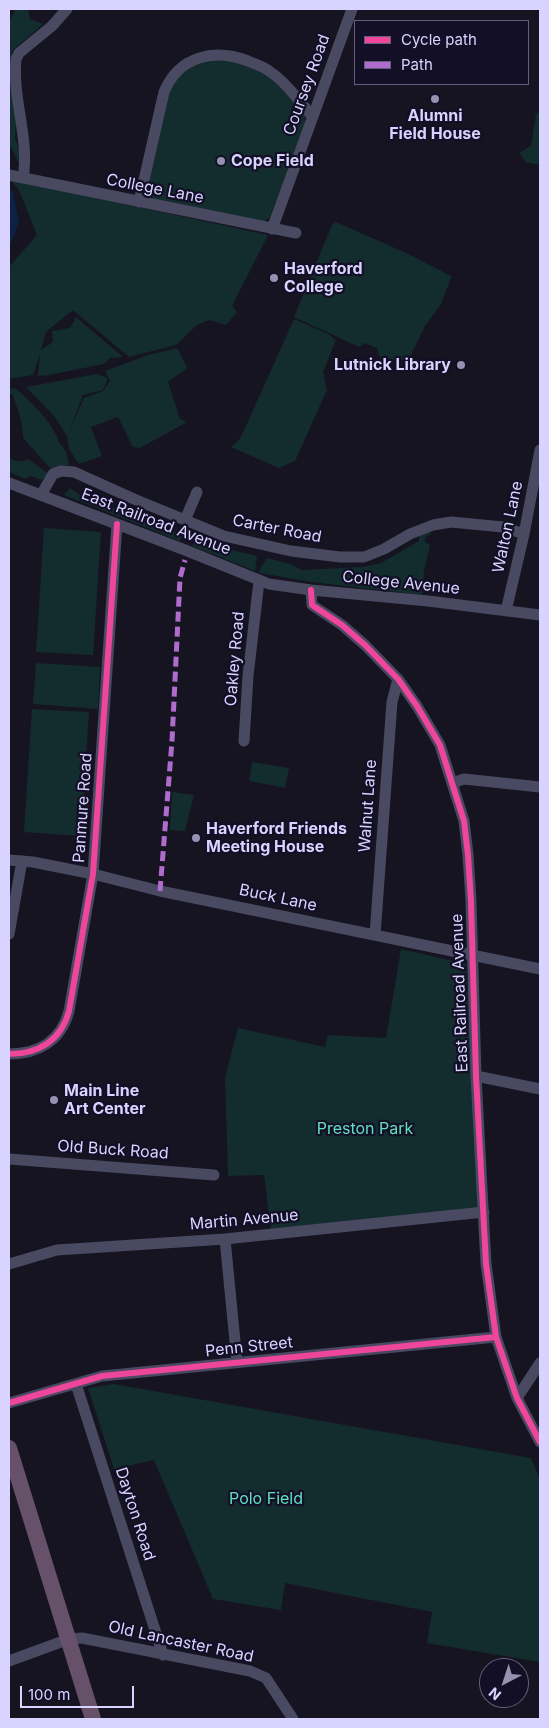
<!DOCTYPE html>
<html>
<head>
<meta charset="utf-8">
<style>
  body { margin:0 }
  #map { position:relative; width:549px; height:1728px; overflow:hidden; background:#161421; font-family:Inter,sans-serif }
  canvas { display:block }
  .frame { position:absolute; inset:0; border:10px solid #d9d4ff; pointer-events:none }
  .legend { position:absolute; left:354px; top:20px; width:175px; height:65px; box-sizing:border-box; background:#130f26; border:1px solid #625e7d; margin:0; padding:6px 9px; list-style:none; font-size:15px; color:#d9d4ff }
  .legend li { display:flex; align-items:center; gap:10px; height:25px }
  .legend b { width:25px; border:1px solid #625e7d }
  .north { position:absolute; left:479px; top:1658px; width:50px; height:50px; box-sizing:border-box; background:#130f26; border:1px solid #625e7d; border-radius:50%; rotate:220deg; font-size:14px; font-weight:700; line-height:20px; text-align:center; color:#d9d4ff }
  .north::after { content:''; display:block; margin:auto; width:18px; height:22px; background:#9591b1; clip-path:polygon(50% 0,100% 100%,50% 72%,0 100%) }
  .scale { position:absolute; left:20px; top:1686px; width:114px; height:22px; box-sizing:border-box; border:2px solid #d9d4ff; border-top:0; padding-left:6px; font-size:15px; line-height:18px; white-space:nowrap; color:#d9d4ff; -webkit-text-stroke:4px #130f26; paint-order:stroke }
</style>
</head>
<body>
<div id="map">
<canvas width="549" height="1728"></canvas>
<div class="frame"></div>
<ul class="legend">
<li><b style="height:6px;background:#ed469a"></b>Cycle path</li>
<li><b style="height:6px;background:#b06ccc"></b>Path</li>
</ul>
<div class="north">N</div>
<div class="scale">100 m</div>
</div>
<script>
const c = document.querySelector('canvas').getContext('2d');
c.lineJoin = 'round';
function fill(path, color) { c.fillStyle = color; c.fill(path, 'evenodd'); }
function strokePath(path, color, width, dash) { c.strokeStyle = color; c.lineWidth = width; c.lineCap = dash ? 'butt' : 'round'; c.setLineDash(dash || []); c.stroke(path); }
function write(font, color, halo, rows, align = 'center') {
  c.font = font + ' Inter,sans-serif'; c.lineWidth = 4.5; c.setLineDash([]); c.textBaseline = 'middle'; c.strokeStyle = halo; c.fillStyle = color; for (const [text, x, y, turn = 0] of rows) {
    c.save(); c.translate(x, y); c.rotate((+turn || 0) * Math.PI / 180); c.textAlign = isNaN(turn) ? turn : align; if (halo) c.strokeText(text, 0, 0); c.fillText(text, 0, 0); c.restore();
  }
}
fill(new Path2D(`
  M16,9H28L30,19L43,24L12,51L9,65L16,121L15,139L20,151V166L9,143V21Z
  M217,58C264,67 273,78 305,113V126L270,217L264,222L144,197L170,84L197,62Z
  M540,111V165L526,162L519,153L531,146L536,115Z
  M9,179L268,235L232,306L237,312L226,325L209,320L197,325L176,345L129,357L73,310L46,332L41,350L53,342L52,331L70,328L76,317L123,357L110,358L104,364L49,375L38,376L40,354L33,375L9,379V267L37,235L19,190Z
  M336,222L406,253L451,276V278L441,304L425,326L410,357H405L399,364L379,356L377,348L365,343L359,347L294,317L332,225Z
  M294,319L328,334L336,340L323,372L327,390L295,461L279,468L231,447L239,440L246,426Z
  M177,348L187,368L168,382L180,419L187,422L140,448L133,447L118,417L91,427L102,456L79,464L69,449L67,436L54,416L26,387L97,374L108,378L103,390L83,395L69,432L84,398L103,391L110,381L105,371L148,355Z
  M15,388C33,404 52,421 60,444C66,449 68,457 69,465L51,469L23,438C23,422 18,409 12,394H9V389Z
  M9,455L11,459C18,462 22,462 28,459L49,474L42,480L31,476L25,479L9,472Z
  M70,488L78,494L182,535L180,541L64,495Z
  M44,528L101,532L93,655L36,652Z
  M429,530L431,534L427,536L424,541L430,545L424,571L422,595L312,582L259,573L261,567L267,558L290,564L302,570L363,567L381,563L419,541V534Z
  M205,540L220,547L257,556L255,571L192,546L194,542L203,546Z
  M36,663L100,667L98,709L33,704Z
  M32,709L89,712L81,836L24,832Z
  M252,762L289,768L285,788L249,781Z
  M172,792L194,795L185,831L170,830Z
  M401,949L466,964L479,1209L271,1230L264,1175L228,1176L225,1077L238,1028L325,1047L328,1035L386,1038Z
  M114,1384L531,1458L540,1479V1662L427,1643L432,1612L285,1583L281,1610L213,1599L154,1460L114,1469L88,1388Z`), '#132c2d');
fill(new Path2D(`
  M9,189L13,192L19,222L9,248Z`), '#0d2144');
strokePath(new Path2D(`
  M9,175L296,233
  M23,178C30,139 12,99 16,59L19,53L52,26L67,9
  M139,202L164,92C179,56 214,48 248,61C255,64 263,66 269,71C286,82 299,101 312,116
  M272,229L352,9
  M9,483L185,550L269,584L311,590L428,601L540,615
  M41,495L53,474L61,471L74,472L134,499L224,536L291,551L340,557H364L384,549L410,534L433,525L451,522L503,527L524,534
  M185,520L197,492
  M311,590L312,605L342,625L365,645L398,679L417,706L440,745L464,821L468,855L471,901L476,1076L486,1264L496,1337L517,1398L540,1442
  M506,611L524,534L540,450
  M244,741L248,676L259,581
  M452,783L464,779L540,787
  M9,860L33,862L93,874L160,891L540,969
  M9,934L22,861
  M375,935L392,702L398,679
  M9,1054C38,1054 61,1041 69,1011L93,874L117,524
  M476,1076L540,1089
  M9,1159L214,1175
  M225,1239L237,1362
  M9,1264L57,1250L225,1239L484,1212
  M76,1384L163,1655
  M517,1398L540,1363
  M9,1403L102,1376L496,1337
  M9,1661L69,1639L82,1638L250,1671L266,1678L293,1719`), '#4a4962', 11);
strokePath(new Path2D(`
  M9,1448L93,1719`), '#67516a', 16);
strokePath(new Path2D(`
  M160,891L172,741L180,578L185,560`), '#b06ccc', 5, [10, 5]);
strokePath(new Path2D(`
  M311,590L312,605L342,625L365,645L398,679L417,706L440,745L464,821L468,855L471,901L476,1076L486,1264L496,1337L517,1398L540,1442
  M9,1054C38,1054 61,1041 69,1011L93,874L117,524
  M9,1403L102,1376L496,1337`), '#ed469a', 6);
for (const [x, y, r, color] of [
  [435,99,5,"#9591b1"],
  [221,161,5,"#9591b1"],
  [274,278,5,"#9591b1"],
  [461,365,5,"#9591b1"],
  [196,838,5,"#9591b1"],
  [54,1100,5,"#9591b1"]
]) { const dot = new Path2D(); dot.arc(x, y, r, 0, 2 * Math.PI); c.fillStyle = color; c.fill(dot); strokePath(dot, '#130f26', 2); }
write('16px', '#d9d4ff', '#130f26', [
  ["Coursey Road",307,85,-70],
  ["College Lane",155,189,11],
  ["East Railroad Avenue",156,522,21],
  ["Walton Lane",508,527,-78],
  ["Carter Road",277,529,11],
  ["College Avenue",401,583,6],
  ["Oakley Road",235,659,-85],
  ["Walnut Lane",368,806,-86],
  ["Panmure Road",83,808,-86],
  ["Buck Lane",278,898,12],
  ["East Railroad Avenue",460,993,-92],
  ["Old Buck Road",113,1150,4],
  ["Martin Avenue",244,1220,-5],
  ["Penn Street",249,1347,-6],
  ["Dayton Road",135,1514,72],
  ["Old Lancaster Road",181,1642,12]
]);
write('bold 16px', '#d9d4ff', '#130f26', [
  ["Alumni",435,116,"center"],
  ["Field House",435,134,"center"],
  ["Cope Field",231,161],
  ["Haverford",284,269],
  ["College",284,287],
  ["Lutnick Library",451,365,"right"],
  ["Haverford Friends",206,829],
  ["Meeting House",206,847],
  ["Main Line",64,1091],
  ["Art Center",64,1109]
], 'left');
write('16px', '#5fe0c0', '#130f26', [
  ["Preston Park",365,1129],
  ["Polo Field",266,1499]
]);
</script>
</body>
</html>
